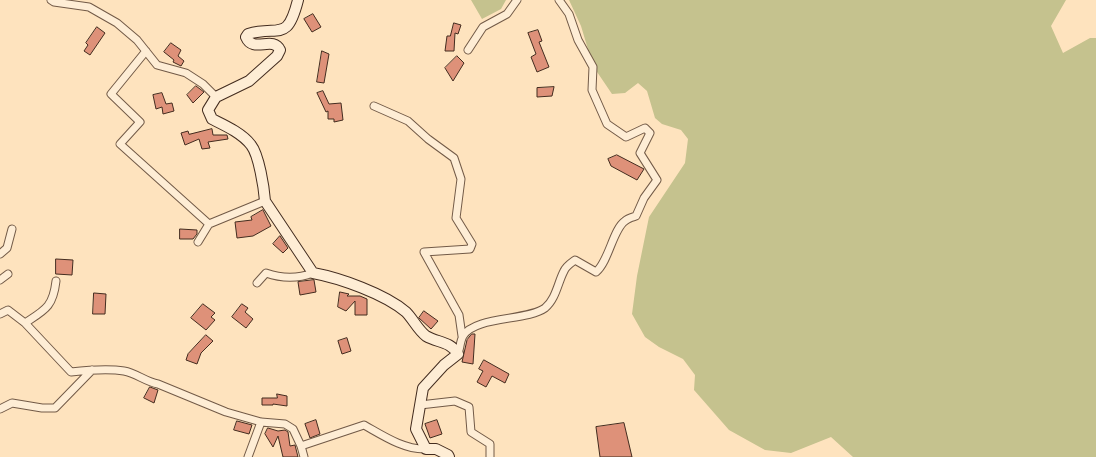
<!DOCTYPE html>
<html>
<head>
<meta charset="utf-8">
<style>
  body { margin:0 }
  canvas { display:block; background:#fee3be }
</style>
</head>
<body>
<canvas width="1096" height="457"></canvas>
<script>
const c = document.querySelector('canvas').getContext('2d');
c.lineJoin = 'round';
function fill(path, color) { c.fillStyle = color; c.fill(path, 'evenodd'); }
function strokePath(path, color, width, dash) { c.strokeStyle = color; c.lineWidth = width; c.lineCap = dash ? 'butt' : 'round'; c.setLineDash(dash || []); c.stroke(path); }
fill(new Path2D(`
  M471,0H506L501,9L482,19Z
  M569,0H1066L1051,26L1063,53L1090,38H1096V457H853L831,437L791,453L765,450L729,430L694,390L695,375L683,359L659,347L645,337L632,314L637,276L649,217L685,163L688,139L681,130L662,124L655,118L647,91L638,83L625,93L612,94L593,66L581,26Z`), '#c5c28e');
const building = new Path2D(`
  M313,14L321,27L312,32L304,19Z
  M454,23L461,25L458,34L455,33L454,51H445L447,36H450Z
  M97,27L105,33L90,55L84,51L88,45L86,43Z
  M538,30L542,41L539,42L549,67L537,72L531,57L536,54L528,33Z
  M171,43L181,50L178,56L184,61L181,66L173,62L174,60L164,52Z
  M322,51L329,54L324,83L317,82Z
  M457,56L464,63L453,81L445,68Z
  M196,86L204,92L193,103L187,95Z
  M554,87L552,96L537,97V88Z
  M323,91L329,104L341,103L343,120L334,122V119H328V111L326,112L317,93Z
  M162,93L166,104L172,103L174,111L163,114L162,107L156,109L153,95Z
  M212,129L213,135H227L228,139L208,142L210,148L202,149L199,139L185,145L181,133L188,131L189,134Z
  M617,155L644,169L637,180L611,166L608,159Z
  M263,210L271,226L253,236L237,238L235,222L252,220L251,217Z
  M180,229L197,230V234L193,239H180Z
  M280,236L288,248L283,253L273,244Z
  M56,259L73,260L72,275L56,274Z
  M314,280L316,292L300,295L298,282Z
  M340,292L349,294L347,296H360L367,299V315H355V301L346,311L338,307Z
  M94,293L106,294L105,314H93Z
  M203,304L215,313L211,317L215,320L206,330L191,318Z
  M242,304L248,308L245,312L253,319L246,328L232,317Z
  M424,311L438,321L431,329L419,318Z
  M472,334H475L473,364L462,362L467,340Z
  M206,335L213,341L201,353L197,364L186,360L188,354Z
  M347,338L351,351L342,354L338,341Z
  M484,360L509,374L505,383L492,376L486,387L477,382L483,371L479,369Z
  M150,387L158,390L154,403L144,398Z
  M277,394L287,396V406L273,404V405H262V398H277Z
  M316,420L320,434L310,438L305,424Z
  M437,420L442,434L430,438L425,424Z
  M237,421L252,425L249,434L234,430Z
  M624,423L632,457H600L596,427Z
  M268,428L278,431L285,430L288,432L290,446L295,445L298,457H283L278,436L273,447L265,434Z`);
fill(building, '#de9179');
strokePath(building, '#432c1f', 1);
const street = new Path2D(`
  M51,0L54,2L89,7L117,23L137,40L157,65L186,73L203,84L216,97
  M468,50L483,27L507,14L517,0
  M146,51L111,94L140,122L120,144L209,224
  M374,106L408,121L428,139L454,158L461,179L456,218L472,244L470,249L424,252L459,315L462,336
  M198,242L209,224L265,201
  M0,254L7,248L12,229
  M0,280L8,274
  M257,283L266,273C283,279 297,279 313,273
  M0,314L8,310L25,323L71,372C88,370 107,368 124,371C136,373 146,382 158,384L226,412L261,422L285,424L293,429L301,446L364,425C382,435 404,450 426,449
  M25,323C45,310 53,307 56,281
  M458,354C460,349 460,341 463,336C475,316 527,321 545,308C556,299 558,282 564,271C566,266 571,263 575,260L596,272C609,261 613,229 625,221C628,218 633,217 636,216L644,198L657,180L640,153L650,133L645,128L626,137L607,124L592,90L593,67L578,40L569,14L559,0
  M420,405L455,401L469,407L471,432L490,444V457
  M0,409L12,403L42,408H55L92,370
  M301,446L304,457
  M248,457L261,422`);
const secondary = new Path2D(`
  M298,0C287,43 280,25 248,34L246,37C253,54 273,35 280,50L277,56L249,81L216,97L208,110L212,119C224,125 242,133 251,145C259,155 264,188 265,201L313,273C340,278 385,294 406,312C413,319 418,330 426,336C438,343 450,341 458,354L444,365L423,388L416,429L426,449H436L448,455L449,457`);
strokePath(street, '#725a47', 9);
strokePath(secondary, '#432c1f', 12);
strokePath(street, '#feedd5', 7);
strokePath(secondary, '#feedd5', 10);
</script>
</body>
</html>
